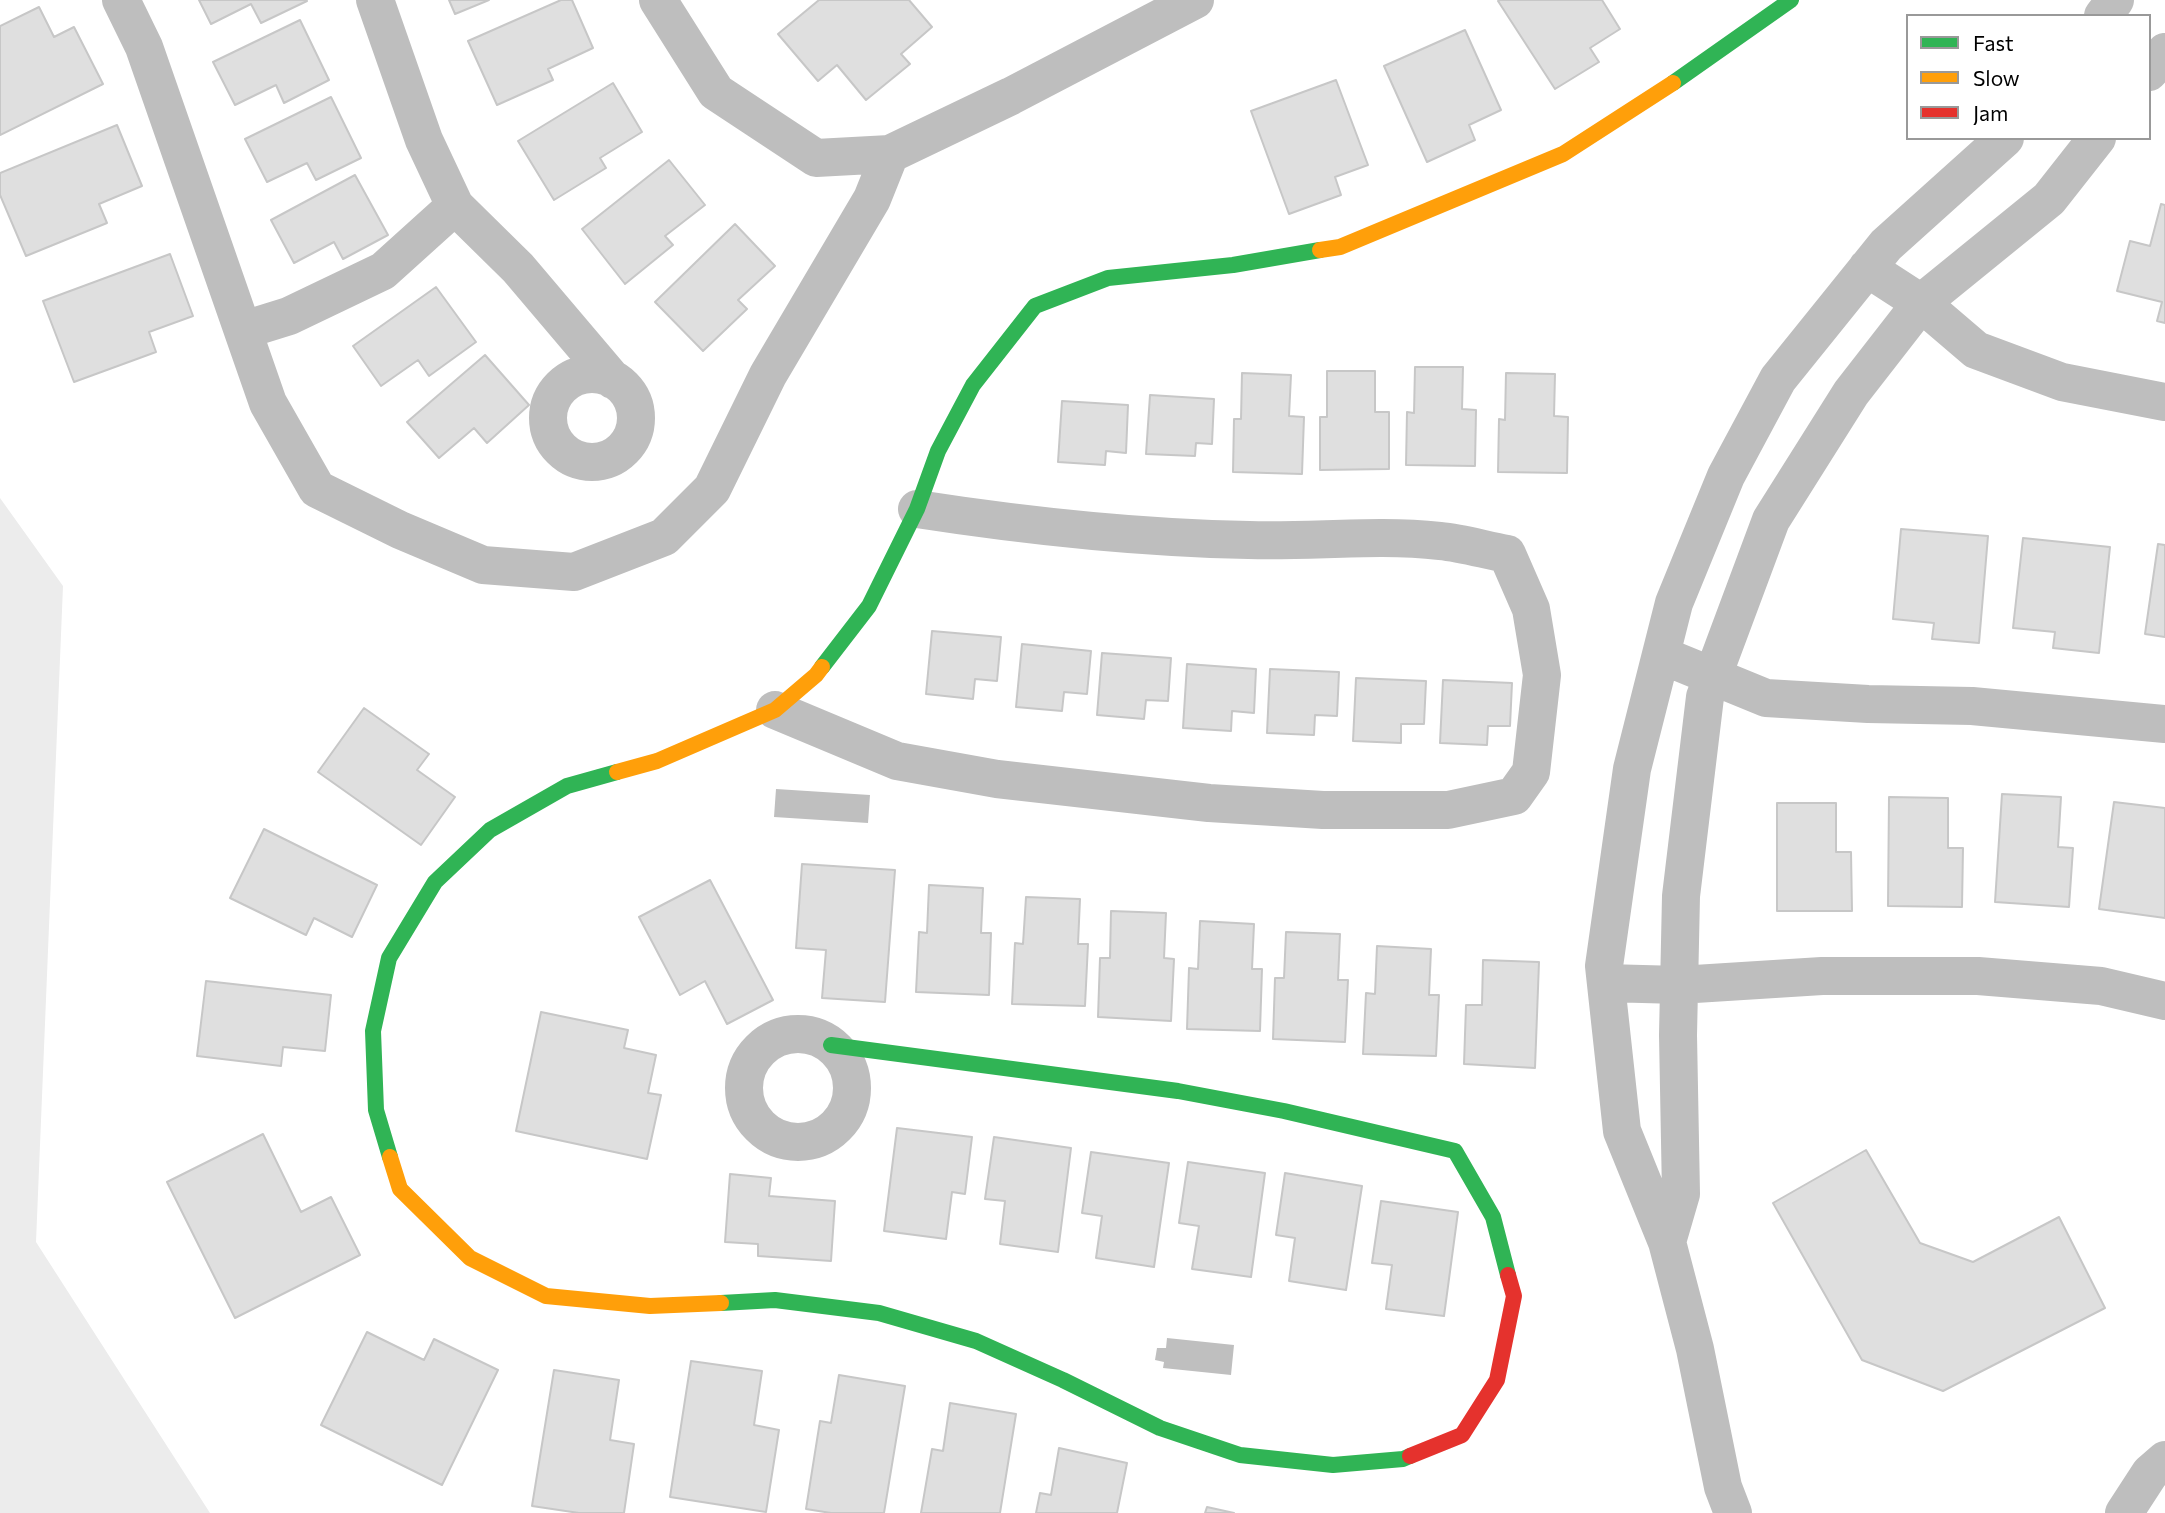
<!DOCTYPE html>
<html>
<head>
<meta charset="utf-8">
<style>
  body { margin:0 }
  #map { position:relative; width:2165px; height:1513px; overflow:hidden; background:#fff; font-family:Commissioner,sans-serif }
  canvas { display:block }
  .legend { position:absolute; left:1906px; top:14px; width:245px; height:126px; box-sizing:border-box; background:#fff; border:2px solid #999; margin:0; padding:9px 12px; list-style:none; font-size:21px; color:#000 }
  .legend li { display:flex; align-items:center; gap:14px; height:35px }
  .legend b { width:35px; border:2px solid #999 }
</style>
</head>
<body>
<div id="map">
<canvas width="2165" height="1513"></canvas>
<ul class="legend">
<li><b style="height:9px;background:#30b455"></b>Fast</li>
<li><b style="height:9px;background:#ff9f0a"></b>Slow</li>
<li><b style="height:9px;background:#e5322d"></b>Jam</li>
</ul>
</div>
<script>
const c = document.querySelector('canvas').getContext('2d');
c.lineJoin = 'round';
function fill(path, color) { c.fillStyle = color; c.fill(path, 'evenodd'); }
function strokePath(path, color, width, dash) { c.strokeStyle = color; c.lineWidth = width; c.lineCap = dash ? 'butt' : 'round'; c.setLineDash(dash || []); c.stroke(path); }
fill(new Path2D(`
  M0,498L63,586L36,1242L210,1513H0Z`), '#ececec');
fill(new Path2D(`
  M776,789L870,795L868,823L774,817Z
  M1167,1338L1234,1345L1231,1375L1163,1368L1164,1362L1155,1360L1157,1348H1166Z`), '#bfbfbf');
const building = new Path2D(`
  M199,0H306L307,1L261,23L251,4L211,24Z
  M449,0H489L455,14Z
  M561,0H572L593,48L548,69L553,80L497,105L468,41Z
  M819,0H909L932,27L901,54L910,64L866,100L837,65L818,81L778,34Z
  M1500,0H1602L1620,29L1590,48L1599,62L1555,89L1498,1Z
  M39,7L54,37L74,27L103,84L0,135V26Z
  M300,20L329,80L284,103L276,85L235,105L213,62Z
  M1465,30L1501,110L1469,125L1475,140L1427,162L1384,66Z
  M1336,80L1368,165L1335,177L1341,195L1289,214L1251,111Z
  M613,83L642,132L600,158L606,168L554,200L518,141Z
  M331,97L361,158L316,180L307,163L267,182L245,139Z
  M117,125L142,186L99,204L107,223L26,256L0,195V173Z
  M669,160L705,205L665,236L673,245L625,284L582,229Z
  M355,175L388,235L343,259L334,242L294,263L271,220Z
  M2161,204L2165,205V323L2157,321L2162,302L2117,291L2130,241L2150,246Z
  M735,224L775,266L738,300L747,309L703,351L655,302Z
  M170,254L193,316L149,332L156,352L74,382L43,301Z
  M436,287L476,342L429,376L418,360L381,386L353,346Z
  M485,355L529,405L487,443L474,428L439,458L407,422Z
  M1415,367H1463L1462,409L1476,410L1475,466L1406,465L1407,412L1414,413Z
  M1327,371H1375V412H1389V469L1320,470V417H1327Z
  M1242,373L1291,375L1289,416L1304,417L1302,474L1233,472L1234,419H1241Z
  M1506,373L1555,374L1554,416L1568,417L1567,473L1498,472L1499,419L1505,420Z
  M1150,395L1214,399L1212,444L1196,443L1195,456L1146,454Z
  M1062,401L1128,405L1126,453L1106,451L1105,465L1058,462Z
  M1901,529L1988,536L1979,643L1932,639L1934,623L1893,619Z
  M2023,538L2110,547L2099,653L2053,648L2055,632L2013,628Z
  M2158,544L2165,545V637L2145,634Z
  M932,631L1001,637L997,681L975,679L973,699L926,694Z
  M1022,644L1091,651L1087,694L1064,692L1062,711L1016,707Z
  M1102,653L1171,658L1168,701L1146,700L1144,719L1097,715Z
  M1187,664L1256,669L1254,713L1232,711L1231,731L1183,728Z
  M1270,669L1339,672L1337,716L1315,715L1314,735L1267,733Z
  M1356,678L1426,681L1424,724H1401V743L1353,741Z
  M1443,680L1512,683L1510,726H1488L1487,745L1440,743Z
  M364,708L429,754L417,770L455,797L421,845L318,772Z
  M2002,794L2061,797L2058,847L2073,848L2069,907L1995,902Z
  M1889,797L1948,798V848H1963L1962,907L1888,906Z
  M2114,802L2165,808V918L2099,909Z
  M1777,803H1836V852H1851L1852,911H1777Z
  M264,829L377,885L352,937L314,918L306,935L230,898Z
  M802,864L895,870L885,1002L822,998L826,950L796,948Z
  M710,880L773,1000L727,1024L705,981L680,995L639,917Z
  M929,885L983,888L981,933H991L989,995L916,992L919,932L927,933Z
  M1026,897L1080,899L1078,944H1088L1085,1006L1012,1004L1015,943L1023,944Z
  M1111,911L1166,913L1164,958L1174,959L1171,1021L1098,1017L1100,958H1110Z
  M1200,921L1254,924L1252,969H1262L1260,1031L1187,1029L1189,968L1198,969Z
  M1286,932L1340,934L1338,980H1348L1345,1042L1273,1039L1275,978H1284Z
  M1377,946L1431,949L1429,995H1439L1436,1056L1363,1054L1366,993L1375,994Z
  M1483,960L1539,962L1535,1068L1464,1064L1466,1005H1482Z
  M206,981L331,995L325,1051L283,1047L281,1066L197,1056Z
  M541,1012L628,1030L624,1048L656,1055L648,1093L661,1095L647,1159L516,1131Z
  M897,1128L972,1137L965,1194L952,1192L946,1239L884,1231Z
  M263,1134L301,1212L331,1197L360,1255L235,1318L167,1182Z
  M994,1137L1071,1148L1058,1252L1000,1244L1005,1201L985,1199Z
  M1866,1150L1920,1243L1973,1262L2059,1217L2105,1308L1943,1391L1862,1360L1773,1203Z
  M1091,1152L1169,1163L1154,1267L1096,1258L1102,1216L1082,1213Z
  M1188,1162L1265,1173L1251,1277L1192,1269L1199,1226L1179,1223Z
  M1285,1173L1362,1186L1346,1290L1289,1281L1295,1238L1276,1235Z
  M730,1174L771,1178L769,1196L835,1201L831,1261L758,1256V1244L725,1242Z
  M1381,1201L1458,1212L1444,1316L1386,1309L1392,1265L1372,1263Z
  M367,1332L424,1360L434,1339L498,1370L442,1485L321,1425Z
  M691,1361L762,1371L754,1425L779,1430L766,1512L670,1497Z
  M554,1370L619,1380L610,1440L634,1444L624,1513H579L532,1506Z
  M839,1375L905,1386L884,1513H831L806,1509L820,1421L831,1423Z
  M950,1403L1016,1414L1000,1513H921L932,1449L943,1451Z
  M1059,1448L1127,1463L1117,1513H1036L1040,1493L1051,1495Z
  M1207,1507L1234,1513H1205Z`);
fill(building, '#dfdfdf');
strokePath(building, '#c7c7c7', 2);
strokePath(new Path2D(`
  M121,0L144,47L268,403L317,489L400,530L483,565L574,572L664,537L712,489L768,375L872,199L890,154
  M375,0L424,140L455,206
  M658,0L716,92L816,158L890,154L1011,96L1195,0
  M2103,16L2115,0
  M2149,72L2165,52
  M1867,268L1921,303L1976,350L2062,382L2165,402
  M244,330L289,316L383,271L455,206L518,268L613,380
  M548 418a44 44 0 1 1 88 0a44 44 0 1 1-88 0Z
  M1661,655L1766,698L1868,704L1972,706L2165,724
  M775,710L897,761L997,779L1209,803L1323,810H1448L1514,796L1531,772L1542,675L1531,609L1507,554C1485,550 1462,543 1440,541C1376,534 1313,542 1249,540C1139,538 1027,526 917,509
  M1606,983L1679,985L1822,976H1978L2101,986L2165,1001
  M744 1088a54 54 0 1 1 108 0a54 54 0 1 1-108 0Z
  M1667,1242L1681,1194L1678,1035L1681,896L1705,697L1771,520L1851,393L1921,303L2049,199L2097,138
  M1733,1513L1723,1487L1695,1349L1667,1242L1622,1131L1604,966L1632,769L1674,603L1726,476L1778,379L1886,245L2005,138
  M2124,1513L2150,1473L2165,1460`), '#bebebe', 38);
strokePath(new Path2D(`
  M1673,83L1791,0
  M822,667L869,606L917,509L938,451L973,385L1035,306L1108,278L1233,265L1320,250
  M831,1045L1178,1091L1284,1111L1455,1151L1493,1217L1508,1275
  M390,1157L376,1110L373,1031L389,958L435,882L490,830L567,786L617,772
  M721,1303L775,1300L879,1313L976,1341L1063,1380L1160,1428L1240,1455L1333,1465L1403,1459L1410,1456`), '#30b455', 16);
strokePath(new Path2D(`
  M1320,250L1340,247L1563,154L1673,83
  M617,772L657,761L775,710L816,675L822,667
  M390,1157L400,1189L470,1258L546,1296L650,1306L721,1303`), '#ff9f0a', 16);
strokePath(new Path2D(`
  M1410,1456L1462,1435L1497,1380L1514,1296L1508,1275`), '#e5322d', 16);
</script>
</body>
</html>
